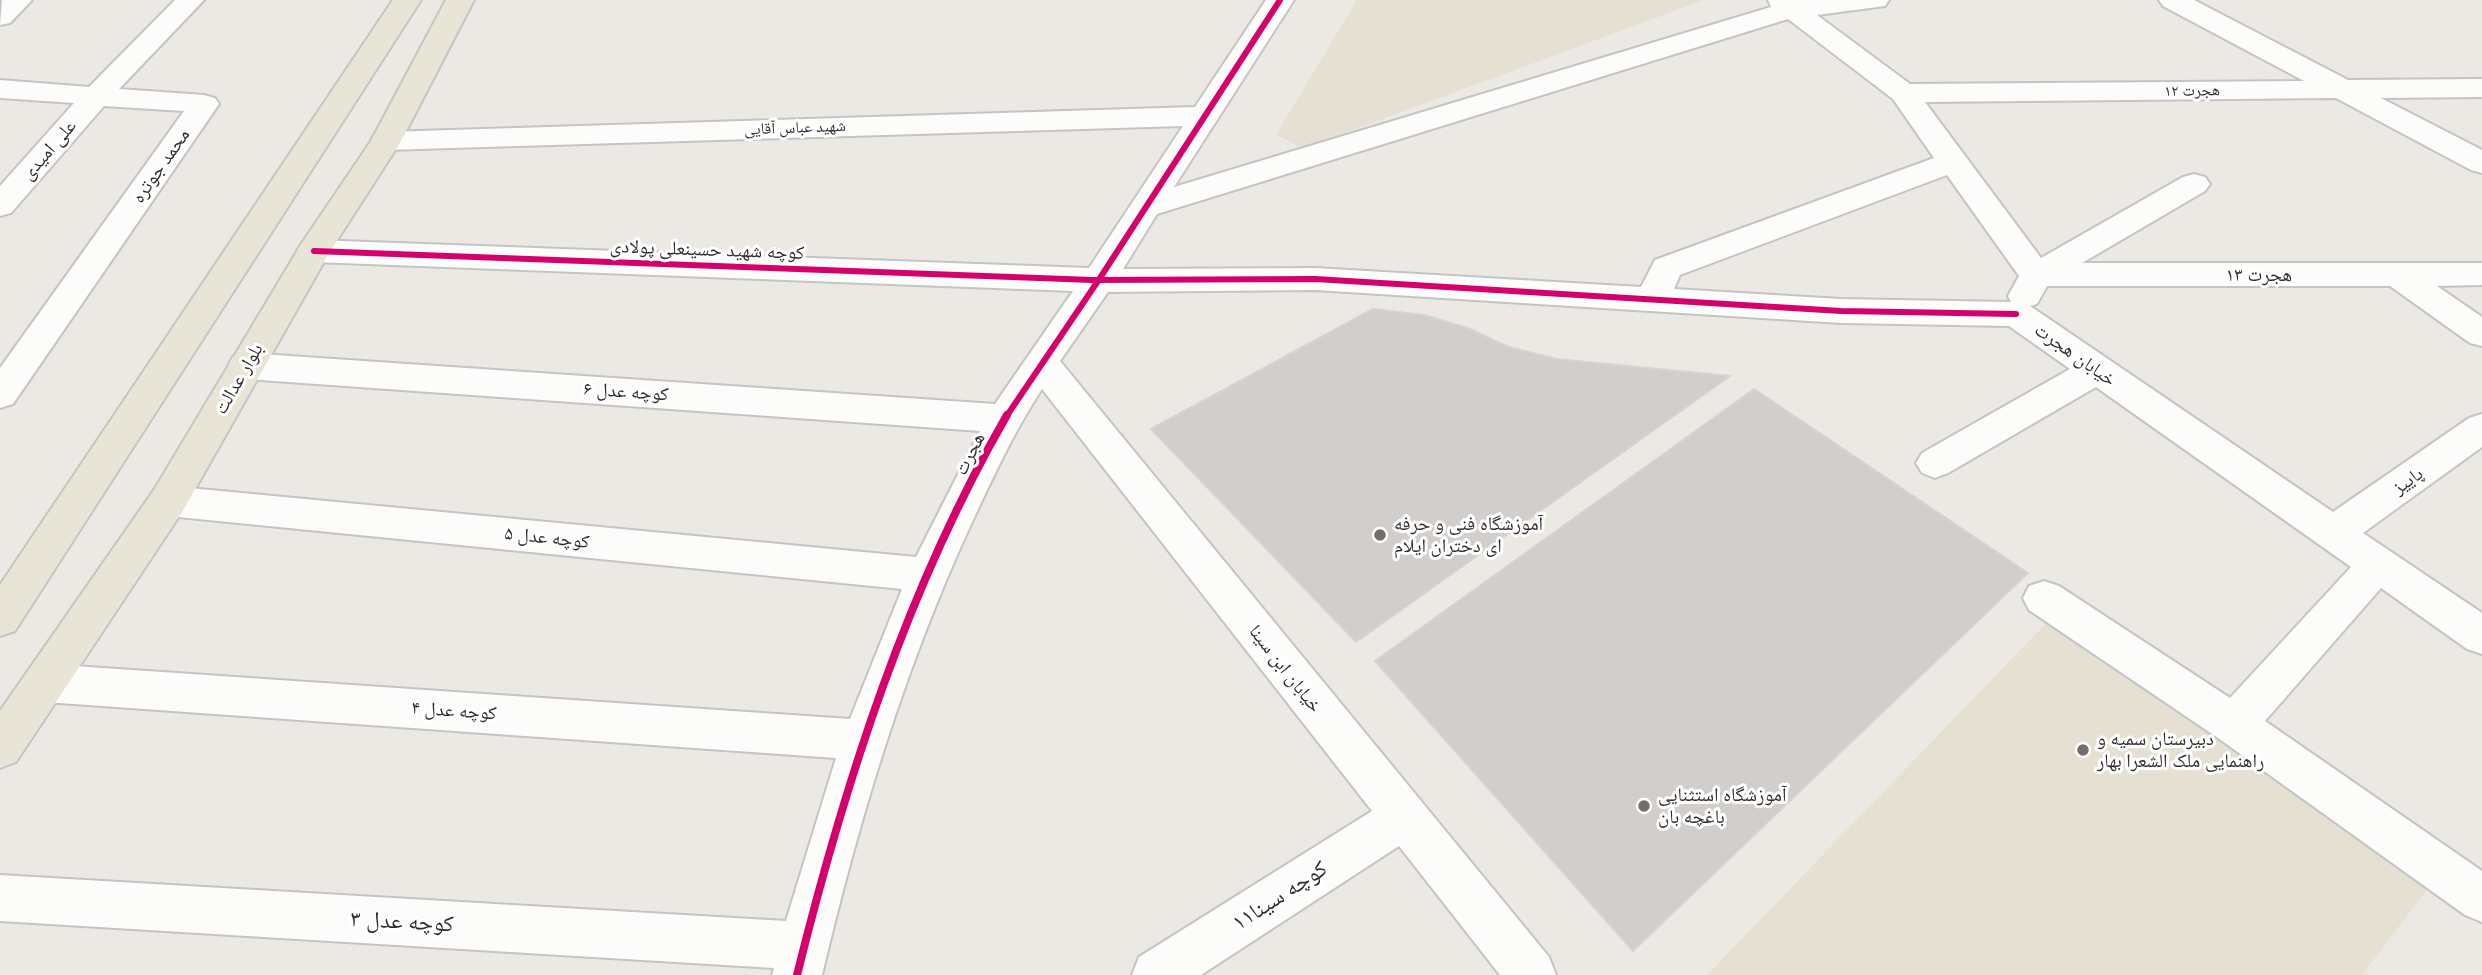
<!DOCTYPE html>
<html>
<head>
<meta charset="utf-8">
<style>
  body { margin:0 }
  canvas { display:block; background:#ece8e4 }
</style>
</head>
<body>
<canvas width="2482" height="975"></canvas>
<script>
const c = document.querySelector('canvas').getContext('2d');
c.lineJoin = 'round';
function fill(path, color) { c.fillStyle = color; c.fill(path, 'evenodd'); }
function strokePath(path, color, width, dash) { c.strokeStyle = color; c.lineWidth = width; c.lineCap = dash ? 'butt' : 'round'; c.setLineDash(dash || []); c.stroke(path); }
function write(font, color, halo, rows, align = 'center') {
  c.font = font + ' Figtree,"Noto Naskh Arabic",sans-serif'; c.lineWidth = 6; c.setLineDash([]); c.textBaseline = 'middle'; c.strokeStyle = halo; c.fillStyle = color; for (const [text, x, y, turn = 0] of rows) {
    c.save(); c.translate(x, y); c.rotate((+turn || 0) * Math.PI / 180); c.textAlign = isNaN(turn) ? turn : align; if (halo) c.strokeText(text, 0, 0); c.fillText(text, 0, 0); c.restore();
  }
}
fill(new Path2D(`
  M1357,0H1704L1304,148L1276,135Z
  M2052,617L2432,883L2362,975H1707Z`), '#e6e0d3');
const building = new Path2D(`
  M1373,309L1424,315L1468,328L1506,346L1556,359L1730,376L1356,642L1151,429Z
  M1754,389L2028,573L1633,951L1375,661Z`);
fill(building, '#d1cecb');
strokePath(building, '#d7d4d0', 2);
const minor = new Path2D(`
  M2,0H32L10,23L0,25Z
  M175,0H204L119,89L204,95L215,98L219,104L13,404L0,408V368L184,111L104,106L11,213L0,216V186L74,103L0,98V80L89,87Z
  M1266,0H1294L1174,187L1771,7L1768,0H1889L1885,6L1817,15L1910,84L2304,81L2163,6L2159,0H2194L2348,80L2482,79V97L2381,98L2482,150V173L2471,170L2336,98L1925,102L2041,258L2183,177L2194,174L2205,177L2210,184L2205,191L2082,263H2482V285L2437,286L2482,317V346L2470,343L2390,286H2047L2037,304L2030,306L2333,512L2469,418L2482,414V447L2363,533L2482,613V654L2467,649L2381,588L2265,721L2482,871V922L2465,915L2218,738L2029,610L2023,598L2029,586L2044,581L2059,586L2230,698L2351,567L2096,387L1948,473L1935,478L1922,473L1916,463L1922,453L2070,369L2009,326L1841,323L1315,290L1108,292L1060,361L1549,957L1556,975H1500L1399,846L1201,975H1132L1139,957L1372,811L1042,389C1015,430 994,475 973,520C905,666 859,819 822,975H772L774,968L0,921V875L786,921L836,758L45,702L30,696L24,683L30,670L45,664L850,719L902,589L168,516L154,512L149,501L154,490L168,486L916,557L980,431L246,379L233,375L228,366L233,357L246,353L995,404L1073,291L314,262L302,259L297,251L302,243L314,240L1089,268L1183,126L386,150L375,148L371,141L375,134L386,132L1195,107ZM1788,19L1893,99L1934,158L1655,260L1641,287L1315,268L1123,269L1157,214ZM1947,175L2019,276L2008,296L2011,302L1841,299L1674,289L1680,275Z`);
const major = new Path2D(`
  M393,0H421L15,631L0,636V585Z
  M446,0H474L401,141L329,253L182,512L16,762L0,768V711L154,490L302,243L371,141Z`);
strokePath(minor, '#c5c4c5', 4);
strokePath(major, '#c6c5c4', 4);
fill(minor, '#fcfcfb');
fill(major, '#e8e4d6');
strokePath(new Path2D(`
  M314,251L1092,280L1315,279L1841,311L2016,314
  M1006,417L1100,278L1280,0`), '#d6006c', 6);
strokePath(new Path2D(`
  M797,975C845,782 907,588 1007,415`), '#d6006c', 8);
for (const [x, y, r, color] of [
  [1380,535,7,"#706f6e"],
  [2083,750,7,"#706f6e"],
  [1644,806,7,"#706f6e"]
]) { const dot = new Path2D(); dot.arc(x, y, r, 0, 2 * Math.PI); c.fillStyle = color; c.fill(dot); strokePath(dot, '#fff', 2.5); }
write('16px', '#2e2e2e', '#fff', [
  ["هجرت ۱۲",2192,91,-1],
  ["شهید عباس آقایی",795,128,-2]
]);
write('19px', '#2e2e2e', '#fff', [
  ["علی امیدی",49,150,-49],
  ["محمد جوتره",161,166,-55],
  ["کوچه شهید حسینعلی پولادی",707,250,2],
  ["هجرت ۱۳",2259,275],
  ["خیابان هجرت",2075,355,35],
  ["بلوار عدالت",239,379,-60],
  ["کوچه عدل ۶",626,392,4],
  ["هجرت",970,454,-63],
  ["پاییز",2408,481,-35],
  ["کوچه عدل ۵",547,538,6],
  ["خیابان ابن سینا",1285,669,52],
  ["کوچه عدل ۴",454,711,4]
]);
write('19px', '#2e2e2e', '#fff', [
  ["آموزشگاه فنی و حرفه",1394,524],
  ["ای دختران ایلام",1394,546],
  ["دبیرستان سمیه و",2097,739],
  ["راهنمایی ملک الشعرا بهار",2097,761],
  ["آموزشگاه استثنایی",1658,795],
  ["باغچه بان",1658,817]
], 'left');
write('23px', '#2e2e2e', '#fff', [
  ["کوچه سینا۱۱",1280,896,-33],
  ["کوچه عدل ۳",402,922,3]
]);
</script>
</body>
</html>
